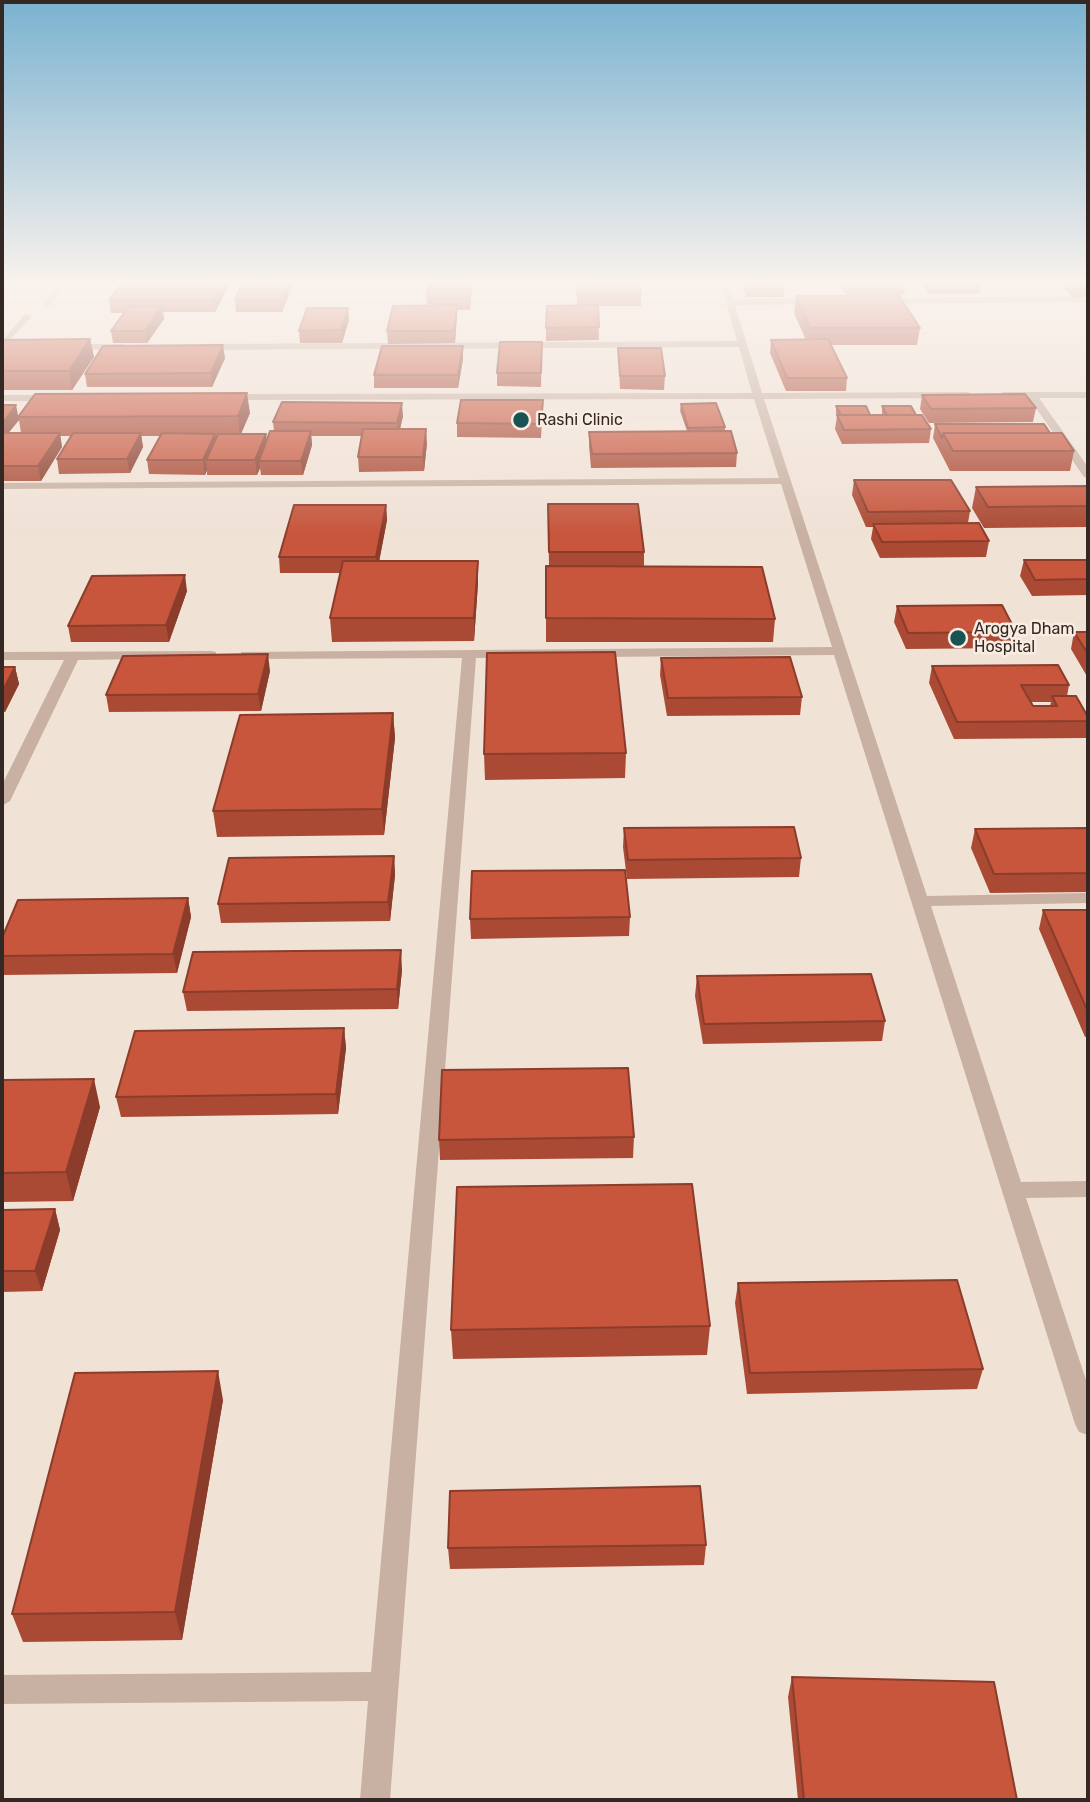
<!DOCTYPE html>
<html>
<head>
<meta charset="utf-8">
<style>
  body { margin:0 }
  #map { position:relative; width:1090px; height:1802px; overflow:hidden; background:#f1e2d6; font-family:Rubik,sans-serif }
  canvas { display:block }
  .frame { position:absolute; inset:0; border:4px solid #332824; pointer-events:none }
</style>
</head>
<body>
<div id="map">
<canvas width="1090" height="1802"></canvas>
<div class="frame"></div>
</div>
<script>
const c = document.querySelector('canvas').getContext('2d');
c.lineJoin = 'round';
function fill(path, color) { c.fillStyle = color; c.fill(path, 'evenodd'); }
function strokePath(path, color, width, dash) { c.strokeStyle = color; c.lineWidth = width; c.lineCap = dash ? 'butt' : 'round'; c.setLineDash(dash || []); c.stroke(path); }
function write(font, color, halo, rows, align = 'center') {
  c.font = font + ' Rubik,sans-serif'; c.lineWidth = 5; c.setLineDash([]); c.textBaseline = 'middle'; c.strokeStyle = halo; c.fillStyle = color; for (const [text, x, y, turn = 0] of rows) {
    c.save(); c.translate(x, y); c.rotate((+turn || 0) * Math.PI / 180); c.textAlign = isNaN(turn) ? turn : align; if (halo) c.strokeText(text, 0, 0); c.fillText(text, 0, 0); c.restore();
  }
}
fill(new Path2D(`
  M60,281H68L48,307H42Z
  M720,281H728L734,299L819,298L823,301L819,304L735,305L762,393L968,392L973,395L968,398L764,399L927,896L1088,893V903L931,906L1021,1182L1088,1181V1197L1026,1198L1088,1386V1435L1079,1432L1075,1424L834,655L476,658L390,1800H360L368,1701L2,1704V1675L371,1672L462,658L246,659L241,658V652L832,647L781,484L2,489V483L779,478L754,399L226,400L221,397L226,394L752,393L739,347L201,350L196,347L201,344L737,341Z
  M1088,296V302L878,304L874,301L878,298Z
  M25,314L32,316L2,349V341Z
  M68,344H124L129,347L124,350L65,349V345Z
  M1088,392V398H1039L1088,467V478L1084,477L1029,398H1003L998,395L1003,392Z
  M2,395H54L59,398L54,401H2Z
  M211,651L216,652V658L78,660L10,801L2,806V785L64,660H2V652Z`), '#c8b1a2');
fill(new Path2D(`
  M123,281H229V285L215,312H163L164,319L147,343H113L111,331L125,313H111L109,300Z
  M429,281H471L470,310H457L455,343L388,344L387,331L427,305V298Z
  M576,281L641,294V306H598L599,340L546,341V328L577,305Z
  M741,281H779L784,291L783,297H746Z
  M838,281H905L906,283L904,295H846Z
  M919,281H982V282L980,294H929Z
  M1058,281H1088V297H1072Z
  M292,287L282,312H236L235,300Z
  M796,296L920,328L917,345H831L847,378L846,391H786L770,353L771,340H806L794,313Z
  M348,308L349,320L342,343H300L299,331Z
  M90,339L94,357L72,390H2V340Z
  M542,342L541,387L497,386V373Z
  M618,348L665,376L664,390L620,389Z
  M225,358L212,387H87L85,374Z
  M463,359L458,388H374V375Z
  M922,395L1036,408L1033,422L929,423L920,409Z
  M543,400L541,438L457,437V423Z
  M681,404L725,427V431L737,453L736,467L591,468L589,446V432L687,431L680,411Z
  M2,405L18,416L250,413L241,434L267,440L274,431L273,422L403,416L400,429L427,443L424,471L359,472L358,457L362,436H311L312,445L303,475H261L260,468L257,475H207V470L205,475L149,474L147,460L160,436H141L143,447L130,473L59,474L57,459L71,436H60L62,447L41,481H2ZM19,420L21,433H8Z
  M836,406L870,415H882V406L916,415L931,429L929,443L842,444L835,429L837,416L836,414Z
  M935,424L1050,433L1074,451L1070,471H950L933,438Z
  M854,480L970,511L968,523L989,541L986,557L880,558L871,539L873,527H866L852,495Z
  M1088,486V527L984,528L972,508L976,487Z
  M548,504L644,552V566L775,619L773,642H546V566H549Z
  M386,505L387,520L379,561L478,583L474,641L332,642L330,618L340,573H280L279,557Z
  M1024,560H1088V595L1032,596L1020,576Z
  M187,591L169,642H71L68,626Z
  M897,606L1016,632L1013,648L906,649L894,622Z
  M1074,632H1088V678L1071,649Z
  M661,658L802,697L800,715L667,716L660,675Z
  M932,666L1069,685L1067,696L1088,717V729L1086,738L954,739L929,683ZM1030,702H1051L1050,706H1033Z
  M2,667H15L19,684L5,712H2Z
  M270,671L261,711L109,712L106,695Z
  M393,713L395,738L384,835L217,837L213,811Z
  M626,753L625,778L485,780L484,754Z
  M624,828L801,858L799,877L627,879L623,847Z
  M1088,828V892L990,893L971,848L975,829Z
  M394,856L395,875L390,921L221,923L218,904Z
  M188,898L191,917L177,973L2,975V938Z
  M1043,910H1088V1036L1085,1037L1039,929Z
  M630,917L629,936L471,939L470,919Z
  M402,970L398,1009L187,1011L183,992Z
  M697,976L885,1021L882,1041L703,1044L695,996Z
  M344,1028L346,1048L338,1114L121,1117L116,1097Z
  M2,1080L100,1107L73,1201L2,1202Z
  M634,1137L633,1158L440,1160L439,1140Z
  M55,1209L60,1230L42,1291L2,1292V1210Z
  M738,1283L983,1369L977,1389L747,1394L735,1303Z
  M710,1326L707,1355L453,1359L451,1330Z
  M223,1400L182,1640L23,1642L12,1614Z
  M706,1545L704,1565L450,1569L448,1548Z
  M792,1677L1017,1800H798L788,1697Z`), '#ab4a34');
fill(new Path2D(`
  M224,281H229V285L215,312L214,300Z
  M288,281H291L292,287L282,312L281,300Z
  M471,281L472,286L470,310V298Z
  M457,305V318L455,343L454,331Z
  M162,306L164,319L147,343L145,331Z
  M348,308L349,320L342,343L341,330Z
  M90,339L94,357L72,390L69,371Z
  M223,345L225,358L212,387L211,373Z
  M463,346V359L458,388V375Z
  M247,393L250,413L240,436L238,416Z
  M402,403L403,416L398,437L397,423Z
  M16,405L19,420L2,441V424Z
  M426,429L427,443L424,471L423,457Z
  M311,431L312,445L303,475L301,461Z
  M60,433L62,447L41,481L38,466Z
  M141,433L143,447L130,473L127,459Z
  M215,434L217,448L206,460L207,470L205,475L203,460Z
  M266,434L268,448L259,461L260,468L257,475L255,460Z
  M386,505L387,520L377,573L376,557Z
  M478,561V583L474,641V618Z
  M185,575L187,591L169,642L166,625Z
  M268,654L270,671L261,711L258,694Z
  M15,667L19,684L5,712L2,699V692Z
  M393,713L395,738L384,835L382,809Z
  M394,856L395,875L390,921L388,902Z
  M188,898L191,917L177,973L173,954Z
  M401,950L402,970L398,1009L397,989Z
  M344,1028L346,1048L338,1114L336,1094Z
  M94,1079L100,1107L73,1201L66,1172Z
  M55,1209L60,1230L42,1291L35,1271Z
  M218,1371L223,1400L182,1640L175,1612Z`), '#8b3c2b');
const building = new Path2D(`
  M123,281H224L214,300H109Z
  M243,281H288L281,300H235Z
  M429,281H471L470,298H427Z
  M576,281H639L641,294H577Z
  M743,281H779L784,291H747Z
  M846,281H905L906,283H847Z
  M929,281H982V282H930Z
  M1071,281H1088V285H1075Z
  M796,296H899L920,328H810Z
  M457,305L454,331H387L393,306Z
  M598,305L599,327L546,328L547,306Z
  M129,306H162L145,331H111Z
  M307,308H348L341,330L299,331Z
  M90,339L69,371H2V340Z
  M828,339L847,378H787L771,340Z
  M500,342H542L541,373H497Z
  M223,345L211,373L85,374L103,346Z
  M382,346H463L458,375H374Z
  M618,348H661L665,376H620Z
  M247,393L238,416L18,417L35,394Z
  M1025,394L1036,408L931,409L922,395Z
  M461,400H543L541,424L457,423Z
  M282,402L402,403L397,423L273,422Z
  M716,403L725,427L688,428L681,404Z
  M2,405H16L2,424Z
  M836,406H866L870,415H841Z
  M882,406H911L916,415H887Z
  M837,415H922L931,429L844,430Z
  M935,424H1044L1050,433H943L942,438Z
  M363,429H426L423,457H358Z
  M270,431H311L301,461H259Z
  M731,431L737,453L592,454L589,432Z
  M2,433H60L38,466H2Z
  M73,433H141L127,459H57Z
  M162,433L215,434L203,460H147Z
  M943,433H1062L1074,451H953Z
  M218,434H266L255,460H206Z
  M854,480H951L970,511L868,512Z
  M1088,486V506L988,507L976,487Z
  M548,504H638L644,552H549Z
  M294,505H386L376,557H279Z
  M979,523L989,541L882,542L873,524Z
  M1024,560H1088V579L1035,580Z
  M343,561H478L474,618H330Z
  M546,566L762,567L775,619L546,618Z
  M185,575L166,625L68,626L92,576Z
  M1002,605L1016,632L908,633L897,606Z
  M1074,632H1088V654Z
  M615,652L626,753L484,754L487,653Z
  M268,654L258,694L106,695L123,656Z
  M790,657L802,697L668,698L661,658Z
  M1058,665L1069,685H1021L1033,706H1057L1052,696H1076L1088,717V721L957,722L932,666Z
  M2,667H15L2,692Z
  M393,713L382,809L213,811L240,715Z
  M794,827L801,858L628,860L624,828Z
  M1088,828V873L994,874L975,829Z
  M394,856L388,902L218,904L229,858Z
  M625,870L630,917L470,919L472,871Z
  M188,898L173,954L2,956V938L18,900Z
  M1043,910H1088V1012Z
  M401,950L397,989L183,992L193,952Z
  M871,974L885,1021L704,1024L697,976Z
  M344,1028L336,1094L116,1097L135,1031Z
  M628,1068L634,1137L439,1140L442,1070Z
  M94,1079L66,1172L2,1173V1080Z
  M692,1184L710,1326L451,1330L457,1187Z
  M55,1209L35,1271H2V1210Z
  M957,1280L983,1369L750,1373L738,1283Z
  M218,1371L175,1612L12,1614L75,1373Z
  M700,1486L706,1545L448,1548L450,1491Z
  M792,1677L994,1682L1017,1800H804Z`);
fill(building, '#c7563d');
strokePath(building, '#8b3c2b', 2);
const sky = c.createLinearGradient(0, 0, 0, 533);
sky.addColorStop(0, '#7ab2d0');
sky.addColorStop(0.53, '#f9f2ed');
sky.addColorStop(1, '#f9f2ed00');
c.fillStyle = sky;
c.fillRect(0, 0, 1090, 533);
for (const [x, y, r, color] of [
  [521,420,9,"#1a5354"],
  [958,638,9,"#1a5354"]
]) { const dot = new Path2D(); dot.arc(x, y, r, 0, 2 * Math.PI); c.fillStyle = color; c.fill(dot); strokePath(dot, '#f9ede1', 2.5); }
write('16px', '#332824', '#f9ede1', [
  ["Rashi Clinic",537,420],
  ["Arogya Dham",974,629],
  ["Hospital",974,647]
], 'left');
</script>
</body>
</html>
